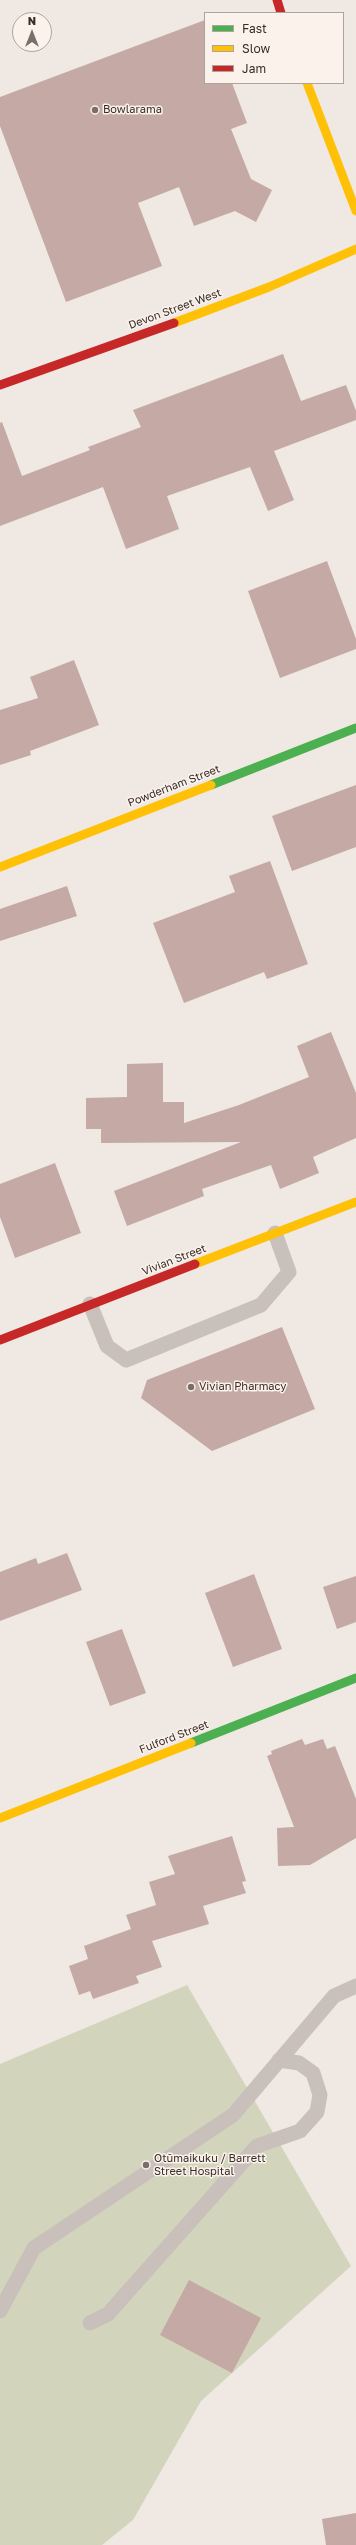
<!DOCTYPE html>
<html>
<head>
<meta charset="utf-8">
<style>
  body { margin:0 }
  #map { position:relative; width:356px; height:2545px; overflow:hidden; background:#efe8e3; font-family:"Golos Text",sans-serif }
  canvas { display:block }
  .legend { position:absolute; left:204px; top:12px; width:140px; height:72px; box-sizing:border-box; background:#fbf2eb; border:1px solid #aea39d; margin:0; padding:5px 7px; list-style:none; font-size:12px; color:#3a2d29 }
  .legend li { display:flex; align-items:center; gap:8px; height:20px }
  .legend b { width:20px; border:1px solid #aea39d }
  .north { position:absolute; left:12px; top:12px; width:40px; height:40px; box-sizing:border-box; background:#fbf2eb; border:1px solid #aea39d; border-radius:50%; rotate:0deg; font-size:11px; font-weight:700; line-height:16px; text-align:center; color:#3a2d29 }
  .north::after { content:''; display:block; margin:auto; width:14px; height:18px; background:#796e6a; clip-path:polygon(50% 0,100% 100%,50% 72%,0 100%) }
</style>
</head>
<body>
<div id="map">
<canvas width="356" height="2545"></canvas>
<ul class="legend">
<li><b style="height:5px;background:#4caf50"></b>Fast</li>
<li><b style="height:5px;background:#ffc107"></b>Slow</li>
<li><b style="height:5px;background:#c62828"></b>Jam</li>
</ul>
<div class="north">N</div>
</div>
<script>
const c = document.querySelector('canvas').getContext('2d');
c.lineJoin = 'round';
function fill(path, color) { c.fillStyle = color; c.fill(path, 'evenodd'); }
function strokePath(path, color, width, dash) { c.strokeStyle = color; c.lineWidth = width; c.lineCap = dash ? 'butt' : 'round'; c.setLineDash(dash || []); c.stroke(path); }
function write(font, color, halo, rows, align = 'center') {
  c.font = font + ' "Golos Text",sans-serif'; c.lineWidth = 3; c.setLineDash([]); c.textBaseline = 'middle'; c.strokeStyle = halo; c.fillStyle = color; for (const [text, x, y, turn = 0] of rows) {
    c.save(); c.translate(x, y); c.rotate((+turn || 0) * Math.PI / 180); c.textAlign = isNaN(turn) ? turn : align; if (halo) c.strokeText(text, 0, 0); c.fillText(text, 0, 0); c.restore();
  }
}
fill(new Path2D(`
  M187,1985L351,2266L201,2401L133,2520L102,2545H0V2064Z`), '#d2d5bc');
fill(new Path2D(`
  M205,20V83H232L247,123L231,129L251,179L272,190L256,222L235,211L194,226L179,187L138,203L162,266L66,302L0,126V97Z
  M283,354L301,401L346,385L356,411V420L274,451L294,500L268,511L250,467L167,496L179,529L126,549L103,487L0,526V423L2,422L22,476L90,450L88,447L141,427L133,410Z
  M327,561L356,639V649L280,678L248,591Z
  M74,660L99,725L30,751L31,755L0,765V710L38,698L30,677Z
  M356,785V847L292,871L272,816Z
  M270,861L308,964L267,979L264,972L184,1003L153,923L235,892L229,876Z
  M67,886L77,916L0,941V909Z
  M331,1032L356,1093V1138L313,1157L319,1173L280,1189L271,1165L202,1189L204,1196L127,1226L114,1191L241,1142L101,1143V1129H86V1098L127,1097V1064L163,1063V1102H184V1123L239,1105L309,1077L297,1046Z
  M55,1163L81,1233L15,1258L0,1217V1184Z
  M282,1327L315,1409L212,1451L141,1398L147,1380Z
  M67,1553L82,1590L0,1621V1572L36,1558L38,1564Z
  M254,1574L282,1649L233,1667L205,1593Z
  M356,1576V1622L337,1629L323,1587Z
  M122,1629L146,1693L110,1706L86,1642Z
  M302,1739L305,1745L323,1739L327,1749L335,1746L356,1799V1838L310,1865L278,1866L277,1828L294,1827L267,1756L272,1754L271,1751Z
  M232,1836L246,1881L242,1882L246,1893L203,1906L209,1924L152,1941L162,1967L136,1976L139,1983L93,1999L90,1991L79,1995L69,1966L88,1959L84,1946L131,1929L126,1915L156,1905L149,1882L175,1874L168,1856Z
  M189,2280L261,2318L232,2373L160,2335Z
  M356,2513V2545H326L322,2519Z`), '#c4a9a4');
strokePath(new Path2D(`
  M90,1304L107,1346L126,1360L261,1305L289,1272L275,1233
  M0,2311L34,2248L233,2115L334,1996L356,1986
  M90,2323L108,2314L257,2146L300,2131L317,2112L320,2095L313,2073L299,2063L279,2060`), '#c9c0bb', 15);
strokePath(new Path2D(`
  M211,785L356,728
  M191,1743L356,1678`), '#4caf50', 9);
strokePath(new Path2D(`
  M307,83L356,211
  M174,323L269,287L356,249
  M0,867L211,785
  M195,1264L356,1202
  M0,1818L191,1743`), '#ffc107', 9);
strokePath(new Path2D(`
  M277,0L281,13
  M0,385L174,323
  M0,1340L195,1264`), '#c62828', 9);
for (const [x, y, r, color] of [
  [95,110,4,"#796e6a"],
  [191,1387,4,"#796e6a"],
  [146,2165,4,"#796e6a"]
]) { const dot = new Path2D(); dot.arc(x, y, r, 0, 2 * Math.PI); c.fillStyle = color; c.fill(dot); strokePath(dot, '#fbf2eb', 1.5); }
write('11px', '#3a2d29', '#fbf2eb', [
  ["Bowlarama",103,110],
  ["Vivian Pharmacy",199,1387],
  ["Otūmaikuku / Barrett",154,2159],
  ["Street Hospital",154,2172]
], 'left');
write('11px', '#3a2d29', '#fbf2eb', [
  ["Devon Street West",175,309,-20],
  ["Powderham Street",174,786,-21],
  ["Vivian Street",174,1260,-21],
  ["Fulford Street",174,1737,-21]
]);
</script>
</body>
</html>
